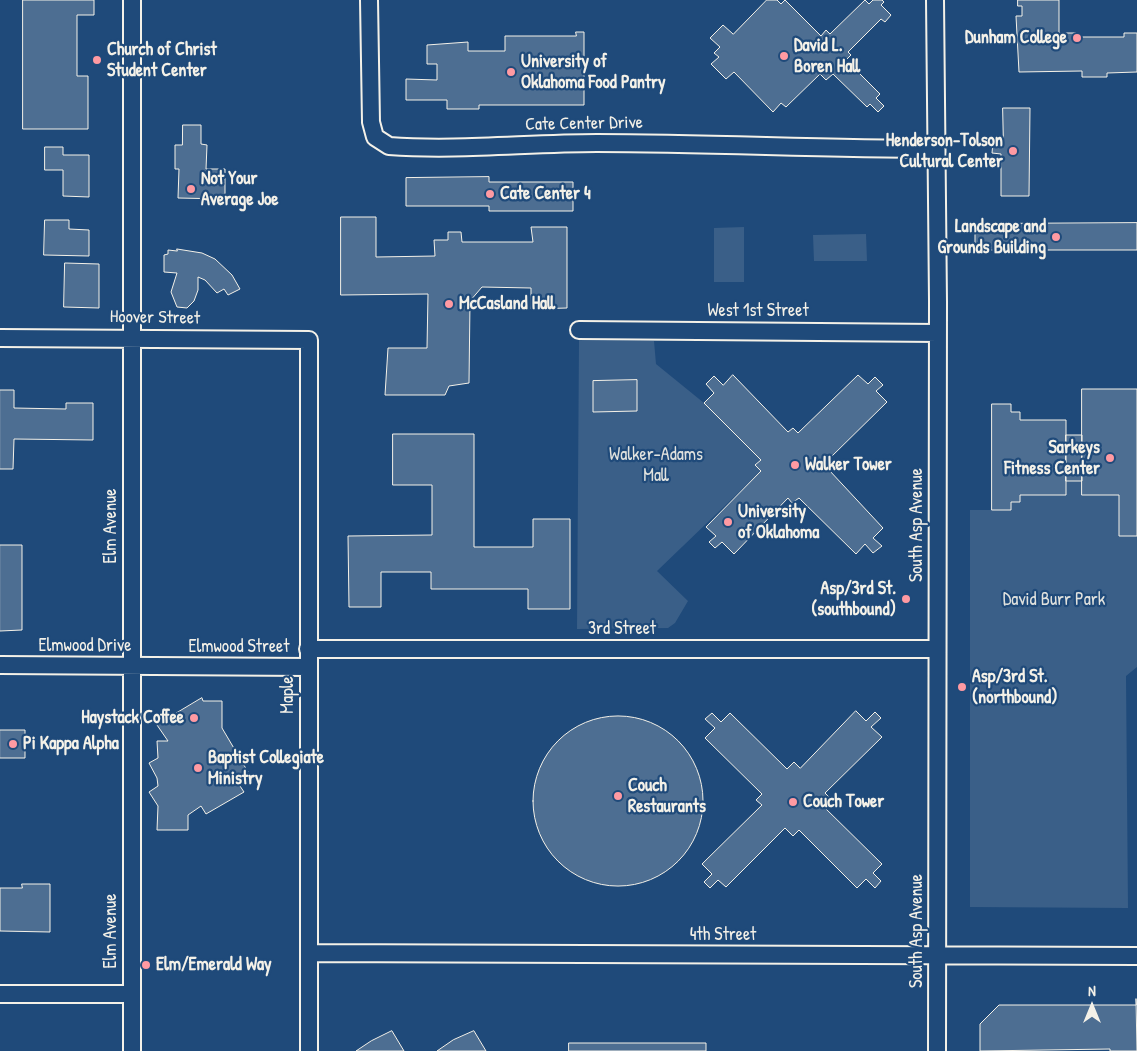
<!DOCTYPE html>
<html>
<head>
<meta charset="utf-8">
<style>
  body { margin:0 }
  #map { position:relative; width:1137px; height:1051px; overflow:hidden; background:#1f4a7a; font-family:"Patrick Hand",sans-serif }
  canvas { display:block }
  .north { position:absolute; left:1067px; top:981px; width:50px; height:50px; -webkit-text-stroke:4px #1f4a7a; paint-order:stroke; rotate:0deg; font-size:14px; font-weight:700; line-height:20px; text-align:center; color:#f4f1e8 }
  .north::after { content:''; display:block; margin:auto; width:18px; height:22px; background:#f4f1e8; clip-path:polygon(50% 0,100% 100%,50% 72%,0 100%) }
</style>
</head>
<body>
<div id="map">
<canvas width="1137" height="1051"></canvas>
<div class="north">N</div>
</div>
<script>
const c = document.querySelector('canvas').getContext('2d');
c.lineJoin = 'round';
function fill(path, color) { c.fillStyle = color; c.fill(path, 'evenodd'); }
function strokePath(path, color, width, dash) { c.strokeStyle = color; c.lineWidth = width; c.lineCap = dash ? 'butt' : 'round'; c.setLineDash(dash || []); c.stroke(path); }
function write(font, color, halo, rows, align = 'center') {
  c.font = font + ' "Patrick Hand",sans-serif'; c.lineWidth = 4.5; c.setLineDash([]); c.textBaseline = 'middle'; c.strokeStyle = halo; c.fillStyle = color; for (const [text, x, y, turn = 0] of rows) {
    c.save(); c.translate(x, y); c.rotate((+turn || 0) * Math.PI / 180); c.textAlign = isNaN(turn) ? turn : align; if (halo) c.strokeText(text, 0, 0); c.fillText(text, 0, 0); c.restore();
  }
}
fill(new Path2D(`
  M744,227V282H714V228Z
  M866,234L867,261H814L813,235Z
  M579,340L654,341L656,364L704,403L761,460L755,465L761,471L657,571L688,601L675,623L668,628L577,629Z
  M1066,481H1082V495H1119L1137,536V667L1126,676L1128,908L970,907V510H1011V502H1020V495H1066Z`), '#3a5f88');
const building = new Path2D(`
  M23,0H94V15H77V76H88V129H23Z
  M767,0H777L781,4L785,0L821,36L826,30L830,34L865,0L869,4L873,0H882L884,2L881,5L891,15L885,22L881,19L848,52L851,55L846,60L880,94L876,98L884,106L878,112L870,104L867,107L833,74L826,80L820,74L786,107L781,103L773,112L734,72L726,79L711,64L719,57L714,53L720,47L710,38L723,25L733,34Z
  M1018,0H1059V33H1076V37H1124V33H1137V72L1107,73V77H1082V71L1019,72L1016,16H1022V6H1018Z
  M576,32H584V105H479V109H447V100H406V79L437,80V64H427V45L468,42V51H505V36H576Z
  M1003,108H1030L1029,196H1001V154L992,153L993,142H1003Z
  M183,125H201V144L207,145L206,169H225V199L178,198L179,169H175V145H182Z
  M45,147H63V155H89V197L63,196V170H45Z
  M489,177V182H573V211H489V206H406V178Z
  M341,217H376V257L435,256L434,240H448V232H461L462,242H533L531,227H567V308L531,309V288L482,287L470,301L469,383L449,386L445,395H385L388,348H427L428,294L341,295Z
  M45,220H69V229L89,230V256L44,255Z
  M1137,223V250H975V224Z
  M177,249L202,253L215,259L232,275L240,289L228,295L224,289L217,293L205,280L198,277V290L194,301L187,308L177,307L171,292L177,273L164,272V255L168,254V250L177,251Z
  M65,263L99,264V308L64,307Z
  M733,375L788,432L793,428L798,433L858,375L868,384L875,377L883,385L876,391L887,402L830,458L836,464L829,470L883,528L873,538L882,546L873,553L865,544L856,554L799,498L792,503L788,498L734,554L722,542L715,548L709,542L716,536L706,527L761,471L755,465L761,460L704,403L714,393L706,384L714,376L723,385Z
  M637,380V411L593,412V381Z
  M1082,389H1137V536H1119V495H1082Z
  M0,390H14V408L66,409V403H93V440L14,439L13,469H0Z
  M992,404H1011V412H1020V420H1066V495H1020V502H1011V510H992Z
  M393,434H474V547H533V519H570V609H528V589H431V572H381V607H349L348,536L432,535V485H393Z
  M1066,435H1082V481H1066Z
  M0,545H22V630L0,631Z
  M202,698L203,701H222V728L248,772L246,773L248,777L238,783L244,792L206,814L201,806L188,815V830H157L158,806L149,792L158,786L157,778L149,763L158,758L157,741H168L157,725Z
  M856,711L866,721L875,712L881,718L871,727L882,737L825,793L831,799L823,806L882,864L873,873L881,881L875,888L866,879L857,888L799,830L793,836L785,828L726,887L718,880L710,888L704,882L712,874L702,864L762,805L756,800L762,794L705,738L715,728L705,719L712,713L721,722L730,713L787,769L794,762L800,768Z
  M533 801a85 85 0 1 1 170 0a85 85 0 1 1-170 0Z
  M0,730H25V758H0Z
  M22,884H50V932L0,931V888H22Z
  M1136,999L1137,1051H1110V1049L980,1051V1024L999,1005H1136Z
  M392,1031L404,1051H356L371,1041Z
  M474,1031L486,1051H437L453,1040Z
  M569,1043H706V1051H569Z`);
fill(building, '#4d6e92');
strokePath(building, '#f4f1e8', 1);
const minor = new Path2D(`
  M132,0V1051
  M369,0L371,122L375,137L389,146C458,151 528,143 597,143C710,143 822,149 935,149
  M935,0L938,301L937,1051
  M579,330L938,333
  M0,338L309,340V1051
  M308,649H936
  M0,665L308,667
  M309,953L1137,956
  M0,994H131`);
strokePath(minor, '#f4f1e8', 20);
strokePath(minor, '#1f4a7a', 16);
for (const [x, y, r, color] of [
  [1077,38,5,"#ff9aa2"],
  [784,56,5,"#ff9aa2"],
  [97,60,5,"#ff9aa2"],
  [511,72,5,"#ff9aa2"],
  [1013,151,5,"#ff9aa2"],
  [191,189,5,"#ff9aa2"],
  [490,194,5,"#ff9aa2"],
  [1056,237,5,"#ff9aa2"],
  [449,304,5,"#ff9aa2"],
  [1110,458,5,"#ff9aa2"],
  [795,465,5,"#ff9aa2"],
  [728,522,5,"#ff9aa2"],
  [906,599,5,"#ff9aa2"],
  [962,687,5,"#ff9aa2"],
  [194,718,5,"#ff9aa2"],
  [13,744,5,"#ff9aa2"],
  [198,768,5,"#ff9aa2"],
  [618,796,5,"#ff9aa2"],
  [793,802,5,"#ff9aa2"],
  [146,965,5,"#ff9aa2"]
]) { const dot = new Path2D(); dot.arc(x, y, r, 0, 2 * Math.PI); c.fillStyle = color; c.fill(dot); strokePath(dot, '#1f4a7a', 2); }
write('bold 18px', '#f4f1e8', '#1f4a7a', [
  ["Dunham College",1067,38,"right"],
  ["David L.",794,46],
  ["Boren Hall",794,67],
  ["Church of Christ",107,50],
  ["Student Center",107,71],
  ["University of",521,62],
  ["Oklahoma Food Pantry",521,83],
  ["Henderson-Tolson",1003,141,"right"],
  ["Cultural Center",1003,162,"right"],
  ["Not Your",201,179],
  ["Average Joe",201,200],
  ["Cate Center 4",500,194],
  ["Landscape and",1046,227,"right"],
  ["Grounds Building",1046,248,"right"],
  ["McCasland Hall",459,304],
  ["Sarkeys",1100,448,"right"],
  ["Fitness Center",1100,469,"right"],
  ["Walker Tower",805,465],
  ["University",738,512],
  ["of Oklahoma",738,533],
  ["Asp/3rd St.",896,589,"right"],
  ["(southbound)",896,610,"right"],
  ["Asp/3rd St.",972,677],
  ["(northbound)",972,698],
  ["Haystack Coffee",184,718,"right"],
  ["Pi Kappa Alpha",23,744],
  ["Baptist Collegiate",208,758],
  ["Ministry",208,779],
  ["Couch",628,786],
  ["Restaurants",628,807],
  ["Couch Tower",803,802],
  ["Elm/Emerald Way",156,965]
], 'left');
write('18px', '#f4f1e8', '#1f4a7a', [
  ["Cate Center Drive",584,124,-1],
  ["West 1st Street",758,311],
  ["Hoover Street",155,318,1],
  ["South Asp Avenue",917,525,-90],
  ["Elm Avenue",111,526,-90],
  ["3rd Street",622,629],
  ["Elmwood Drive",85,646],
  ["Elmwood Street",239,647],
  ["Maple",288,695,-90],
  ["Elm Avenue",111,931,-90],
  ["South Asp Avenue",917,931,-90],
  ["4th Street",723,935]
]);
write('18px', '#e1e2de', '#1f4a7a', [
  ["Walker-Adams",656,455],
  ["Mall",656,476],
  ["David Burr Park",1054,600]
]);
</script>
</body>
</html>
